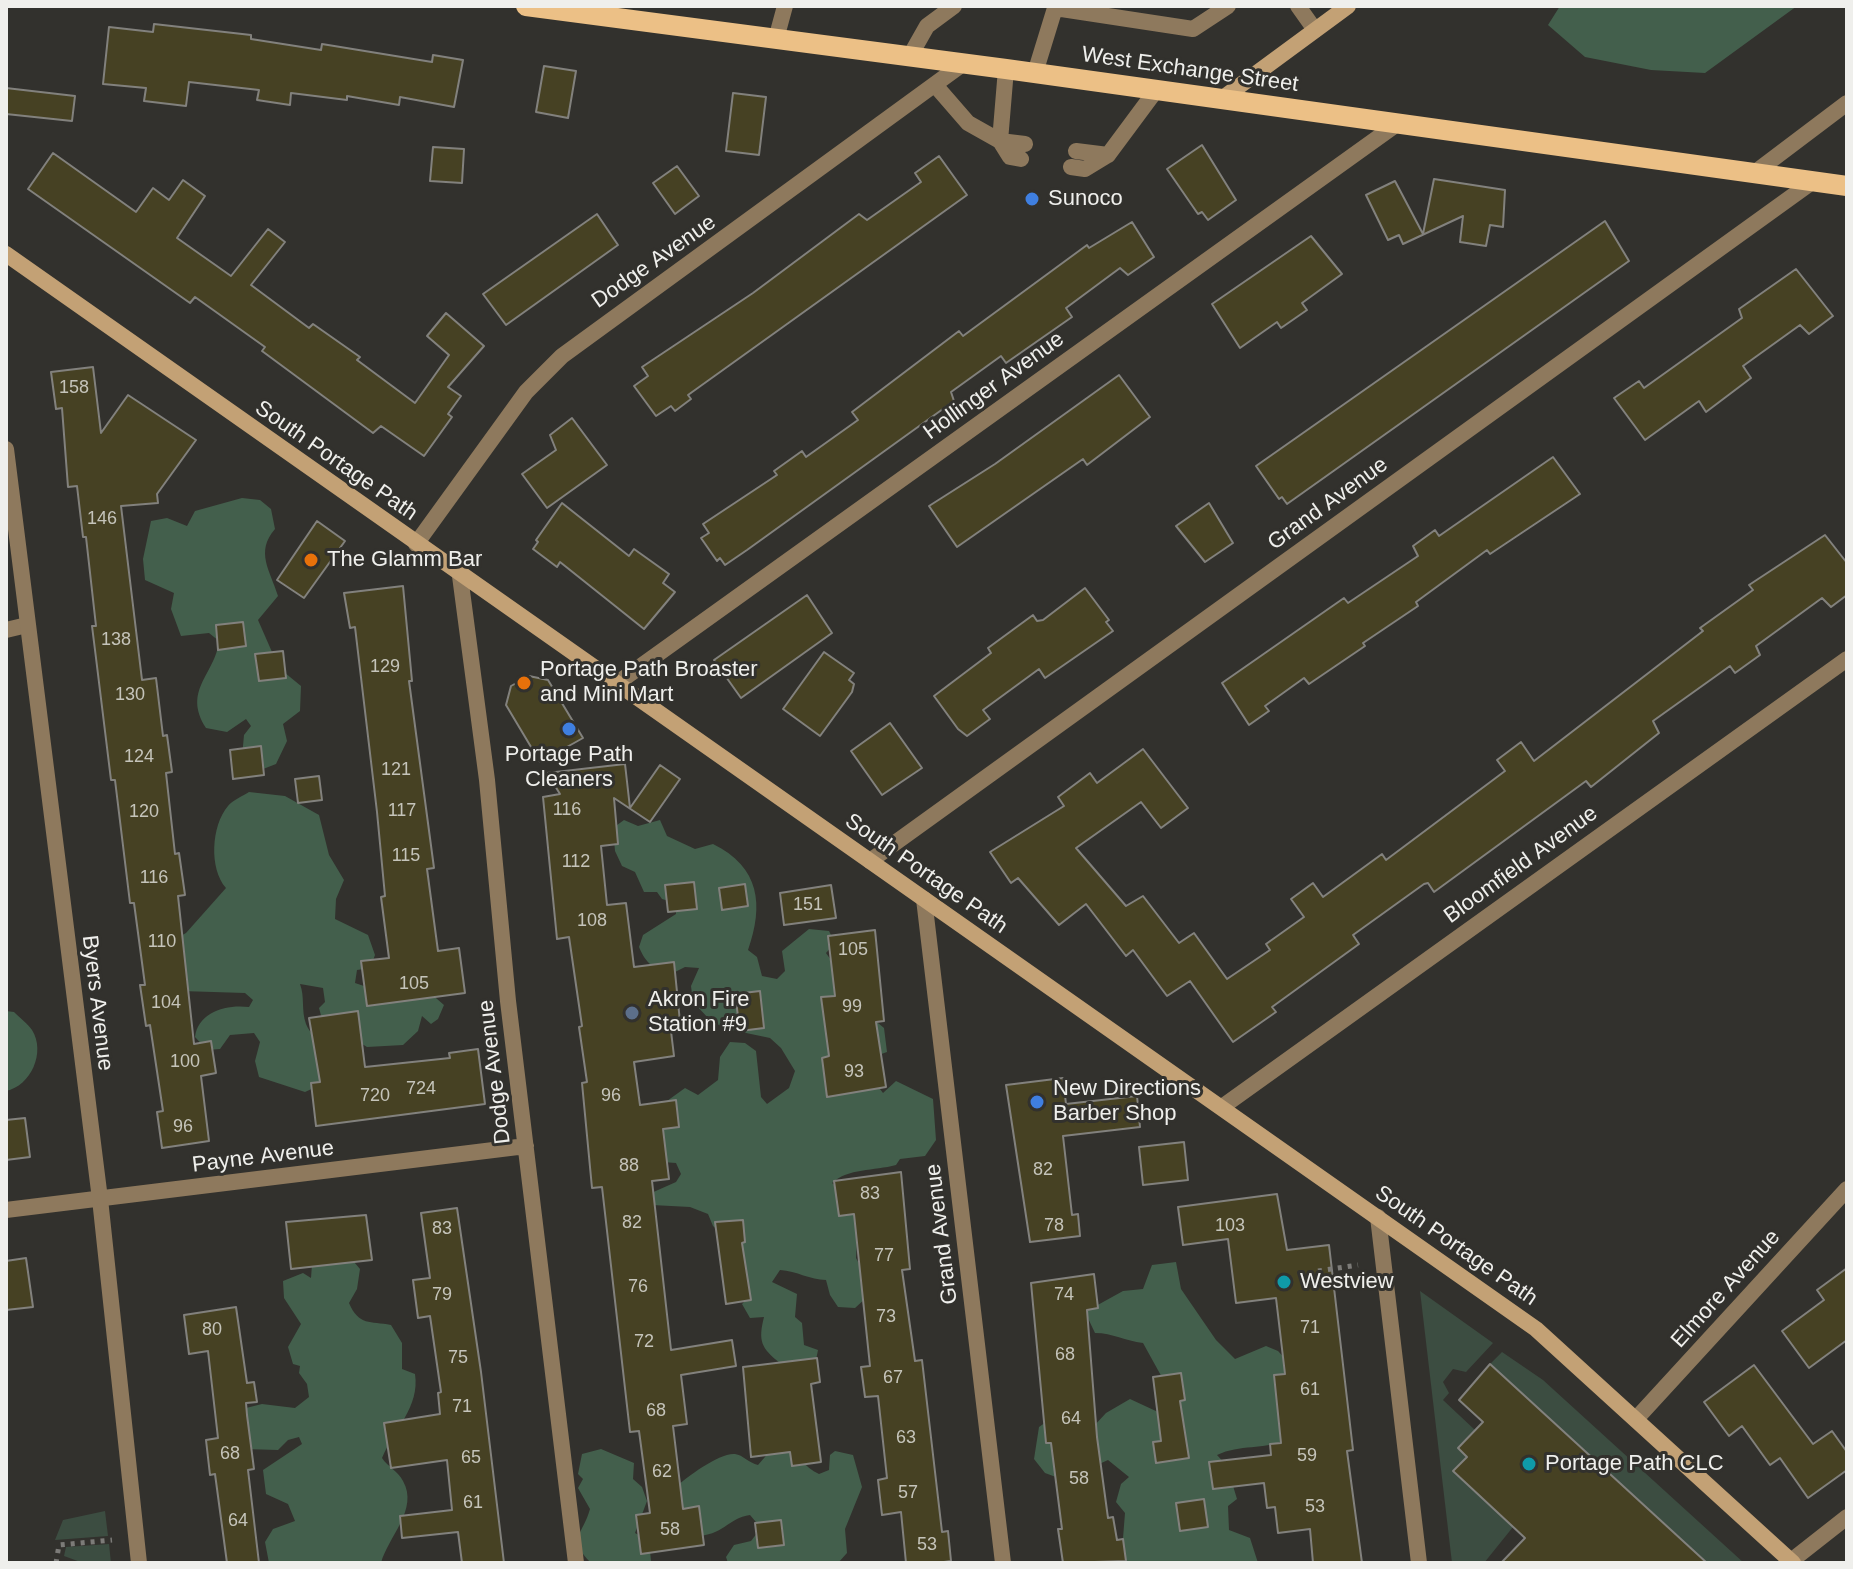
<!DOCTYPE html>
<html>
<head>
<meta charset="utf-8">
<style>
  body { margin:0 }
  #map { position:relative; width:1853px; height:1569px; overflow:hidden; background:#32312d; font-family:Arial,sans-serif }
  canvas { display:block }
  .frame { position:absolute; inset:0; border:8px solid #efefec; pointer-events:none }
</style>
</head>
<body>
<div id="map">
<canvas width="1853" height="1569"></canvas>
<div class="frame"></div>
</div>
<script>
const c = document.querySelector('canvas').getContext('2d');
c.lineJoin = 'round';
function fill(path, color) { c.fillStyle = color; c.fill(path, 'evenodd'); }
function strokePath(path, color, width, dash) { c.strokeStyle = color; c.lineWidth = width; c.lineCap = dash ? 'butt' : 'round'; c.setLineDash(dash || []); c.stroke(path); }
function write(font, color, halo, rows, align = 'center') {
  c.font = font + ' Arial,sans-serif'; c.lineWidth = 6; c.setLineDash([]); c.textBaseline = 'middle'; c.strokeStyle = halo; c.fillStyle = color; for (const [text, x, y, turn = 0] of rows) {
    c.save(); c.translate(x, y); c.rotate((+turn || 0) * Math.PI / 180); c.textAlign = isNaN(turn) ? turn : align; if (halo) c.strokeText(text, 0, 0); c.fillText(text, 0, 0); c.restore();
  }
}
fill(new Path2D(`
  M1420,1291L1493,1343L1466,1372L1453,1369L1443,1382L1449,1393L1443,1400L1475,1430L1458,1448L1467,1457L1454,1471L1513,1527L1484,1563H1452Z
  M1502,1352L1543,1380L1744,1563H1707L1490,1364Z
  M105,1511L108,1536L55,1540L63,1520Z
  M109,1544L111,1563H83L64,1556L66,1547Z`), '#3c4d41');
fill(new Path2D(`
  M1560,6H1797L1705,73L1651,70L1585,57L1548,25Z
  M242,498L260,500L271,509L275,529C255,552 270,570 278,596L258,620L279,668L301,686L300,711L283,724L287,741L276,764L258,771L242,757L244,735L251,726L246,719L227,732L206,728C182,690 215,675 219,641L209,633L181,636L171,609L174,593L145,580L143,559L151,521L167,518L187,526L195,511Z
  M249,792L285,796L319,815L329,855L344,880L336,899L335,919L368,935L375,955L370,968L357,970L355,983L376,990L429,992L444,1005L438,1019L431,1024L422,1016L418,1031L403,1045L367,1047L322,1019L319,1008L325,1002L323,988L300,984C305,997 301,1010 306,1024C309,1033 321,1042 328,1050L318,1086L305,1092L259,1077L255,1061L260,1042L254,1033L230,1035L220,1049L207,1050L195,1037C198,1012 226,1004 249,1007L253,1000L245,993L181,991L177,938L186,933L226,888C209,869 211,826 228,806C233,800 243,796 249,792Z
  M624,820L638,826L660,820L667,836L695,849L713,844C760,867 764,905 748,950L757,957L762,976L777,979L785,971L782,951L809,929L829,931L835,943L826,953L872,1018L884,1028L887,1052L873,1057L874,1081L883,1093L896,1081L933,1099L936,1140L925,1156L900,1159L896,1165C874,1171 848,1168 832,1183L859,1205L856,1258L867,1279L866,1298L855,1308L838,1307L830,1295L826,1280C810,1280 797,1271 780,1270L772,1282L797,1294L795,1317L802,1323L804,1345L818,1350L816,1360L780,1363C761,1348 758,1341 764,1317L750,1318L742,1304L748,1298L723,1235L713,1226L708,1214L690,1207L652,1205L649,1194L676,1182L681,1174L676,1163L662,1162L653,1155L667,1101L685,1088L698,1095L718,1080L720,1057L730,1042L745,1043L756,1051L761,1097L767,1104L789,1088L795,1071L781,1048L770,1038L727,1029L711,1021L693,1002L691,986L699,968L685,967L671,974C654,969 646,964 639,947L643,935L676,914V903L662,899L657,892H644L635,872L622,866L615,851L613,828Z
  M6,1011L14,1012C20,1018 28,1024 32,1030C46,1052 31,1086 6,1091Z
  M349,1256L360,1269L357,1289L349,1303C359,1326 370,1321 391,1325L402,1343V1369L415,1374C420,1407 394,1429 382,1458C388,1467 398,1471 403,1481C419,1509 388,1537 381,1563H269L265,1542L273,1529L295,1521L288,1504L266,1494L263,1470L302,1444L299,1437L288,1440L278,1450L244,1449L242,1409L262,1404L295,1408L309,1397L307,1384L299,1373L300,1366L293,1364L288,1347L301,1324L284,1298L283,1281L303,1273L311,1278L312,1264Z
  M1176,1262L1181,1289L1216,1340L1235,1359L1266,1346L1278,1351L1290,1364L1285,1440C1264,1450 1240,1444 1217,1455L1227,1466L1237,1499L1228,1506L1229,1530L1250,1538L1258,1563H1121L1125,1513L1116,1502L1121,1484L1129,1477L1108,1460L1064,1480L1045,1473L1034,1459L1039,1427L1056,1415L1093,1427L1106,1413L1130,1399L1158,1412L1164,1381L1143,1343C1125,1341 1113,1333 1095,1333L1085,1312L1123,1291L1143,1289L1152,1265Z
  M785,1444C798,1455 804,1467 819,1474L829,1470L830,1455L835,1451L853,1455L862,1487L845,1529L847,1553L838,1563H728L726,1557L734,1545L751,1541L761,1528L750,1515C728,1518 723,1536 695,1536L676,1504L675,1488C686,1477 721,1452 735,1454C743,1455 749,1463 758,1465L771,1450Z
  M601,1449L634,1463L633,1479L642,1487L647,1501L635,1533L649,1541L651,1561L648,1563H591C566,1538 583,1535 590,1509L578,1488L583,1479L578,1474L582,1454Z`), '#435f4c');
const building = new Path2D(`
  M154,24L251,35V39L321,50L322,44L432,62L433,55L463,60L454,107L400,97L399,105L347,96V100L291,93L290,105L257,100L259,90L189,82L186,106L144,101L146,88L103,84L109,27L153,32Z
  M544,66L576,71L568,118L536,112Z
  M6,88L75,96L72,121L6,114Z
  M733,93L766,97L759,155L726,151Z
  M1202,145L1236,200L1208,220L1202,212L1198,214L1167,169Z
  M433,147L464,149L462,183L430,181Z
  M53,153L136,212L153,188L169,200L183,180L205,196L177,238L231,276L268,229L285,242L251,285L309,328L313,324L360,357L357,360L415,403L449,355L427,336L446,313L484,346L448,387L461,396L448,414L452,417L424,456L381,426L373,433L262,351L265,347L195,297L190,303L28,189Z
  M939,156L967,195L688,395L691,399L675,411L671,406L656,416L634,386L648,376L642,367L753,293L859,214L867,220L921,182L915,173Z
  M677,166L699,196L675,214L653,183Z
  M1434,179L1505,190L1503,227L1490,225L1486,246L1460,242L1463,216L1403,244L1399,235L1388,240L1366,195L1395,181L1423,234Z
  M597,214L618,245L506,325L483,294Z
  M1605,221L1629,261L1287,504L1282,497L1279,499L1256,466Z
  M1132,222L1154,257L1128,275L1120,268L1066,308L1072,317L1006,363L1001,356L951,392L954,401L747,550L725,565L720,558L717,561L701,538L709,533L703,524L777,475L774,471L802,451L806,457L858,420L852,412L959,331L963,336L1087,245L1089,248Z
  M1311,236L1342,274L1302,303L1307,310L1281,328L1277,322L1240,348L1212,304Z
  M1796,269L1833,316L1809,334L1800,325L1743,366L1751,378L1706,412L1699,401L1645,440L1614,398L1639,381L1644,388L1742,318L1739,309Z
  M93,367L101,433L128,395L196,440L157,494L158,503L121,506L142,680L156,678L163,736L167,735L172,772L166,773L175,854L179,853L185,895L178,896L194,1044L211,1041L216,1073L201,1076L209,1141L162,1148L157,1112L163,1111L150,1025L146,1026L140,985H145L134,903H130L115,780H111L96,658L92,626H96L86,537H83L77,486L68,487L62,408L56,409L51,372Z
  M1119,375L1150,417L1087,465L1083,459L957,547L929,506L995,464Z
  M572,418L607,465L547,508L522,474L556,450L550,435Z
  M1553,457L1580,494L1490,554L1487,550L1416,602L1418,606L1363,643L1365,646L1309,684L1304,678L1265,706L1269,711L1249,725L1222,683L1344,598L1348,603L1418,556L1413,546L1435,530L1439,536Z
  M562,503L629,556L634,549L669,574L663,583L675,592L644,629L560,562L557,567L533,549L538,542L536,540Z
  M1209,503L1233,543L1205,562L1176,526Z
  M317,521L345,541L304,598L277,580Z
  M1825,535L1847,563V595L1831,607L1822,598L1756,646L1760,655L1735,673L1730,666L1653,721L1659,733L1591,787L1586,781L1434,892L1428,883L1424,884L1353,935L1359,944L1272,1007L1276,1012L1233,1042L1190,981L1167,996L1133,950L1126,956L1086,904L1059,925L1018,878L1011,883L990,852L1064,806L1058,797L1090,773L1097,783L1143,749L1188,808L1161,828L1141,802L1076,848L1126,906L1143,896L1179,943L1194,933L1227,979L1270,950L1266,944L1304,917L1291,899L1313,883L1323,897L1382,854L1386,860L1505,771L1497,760L1521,742L1534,761L1703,631L1700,628L1753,590L1749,585Z
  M403,586L412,681H409L434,868L427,869L438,951L459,948L465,993L367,1006L361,961L389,958L381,897L385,896L377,812L355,627L350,628L344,593Z
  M1085,588L1109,620L1106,622L1113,631L1045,678L1039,669L983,710L990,719L967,736L958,729L934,696L991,653L988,648L1033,615L1037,621L1043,620Z
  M807,595L832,633L741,698L714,660Z
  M243,622L246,646L218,650L216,625Z
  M283,651L286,678L259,681L255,654Z
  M824,652L854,673L849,680L854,684L852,692L820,736L783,709Z
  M529,676L548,680L583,738L540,762L506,705L511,686Z
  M890,723L922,768L882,795L851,751Z
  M261,746L264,775L233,779L230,750Z
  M625,764L630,808L660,765L680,779L650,822L614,798L618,844L601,846L607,905L626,903L634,967L674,962L680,1022L670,1023L674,1056L634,1062L640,1105L676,1100L679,1127L663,1129L669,1179L652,1181L671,1350L732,1340L736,1366L681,1375L687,1424L673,1426L683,1509L699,1506L704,1545L641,1554L636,1515L650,1513L639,1431L630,1432L602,1187L592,1188L582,1083L587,1082L579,1027L582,1026L569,937L557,939L543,797L560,794L547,773Z
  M319,776L322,800L298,803L295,779Z
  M694,882L697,909L668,912L665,885Z
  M745,884L748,906L722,910L719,888Z
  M831,885L836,918L784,925L780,893Z
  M875,930L884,1021L876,1022L886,1087L827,1097L822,1058L829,1056L821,997L835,996L828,936Z
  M760,991L764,1028L740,1031L735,994Z
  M358,1011L365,1067L450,1058L449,1053L478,1049L485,1104L316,1126L311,1083L320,1082L309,1018Z
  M1063,1078L1066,1104L1137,1096L1140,1127L1063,1136L1072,1215L1078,1214L1080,1236L1030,1242L1006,1085Z
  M25,1118L30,1157L6,1160V1120Z
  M1184,1142L1188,1180L1143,1185L1139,1147Z
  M901,1172L910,1269L902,1270L915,1361L922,1360L942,1532L948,1531L951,1561L937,1563H906L901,1512L882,1515L878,1480L887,1478L878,1396L865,1397L861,1367L870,1366L854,1214L839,1216L834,1181Z
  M1277,1194L1287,1250L1329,1245L1353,1450L1347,1451L1362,1563H1313L1310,1529L1278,1533L1275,1507L1267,1508L1264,1483L1213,1489L1209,1462L1271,1455L1270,1444L1281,1443L1274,1375L1285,1374L1276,1298L1236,1303L1228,1239L1183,1245L1178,1207Z
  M457,1208L481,1372L504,1563H462L458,1532L402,1538L400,1516L452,1510L447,1460L391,1468L384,1423L440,1414L438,1393L441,1392L430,1316L418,1318L413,1280L430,1278L421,1213Z
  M366,1215L372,1260L291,1269L286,1222Z
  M743,1220L745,1242L742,1243L751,1300L726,1304L715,1222Z
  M26,1258L33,1307L6,1310V1261Z
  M1847,1268V1340L1809,1368L1782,1331L1824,1300L1817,1290Z
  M1094,1274L1098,1308L1087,1310L1097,1437L1108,1518L1113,1517L1117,1540L1123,1539L1126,1561L1063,1563L1058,1529H1062L1051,1443H1046L1031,1283Z
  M236,1307L247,1383L254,1382L257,1402L246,1403L247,1415L254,1469L248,1470L259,1563H227L215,1474L210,1475L206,1440L218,1438L208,1351L189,1354L184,1315Z
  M817,1358L820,1382L811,1384L821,1462L792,1466L790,1452L751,1457L743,1367Z
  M1490,1364L1707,1563H1501L1525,1538L1453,1471L1467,1457L1458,1448L1483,1422L1459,1400Z
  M1754,1365L1813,1444L1832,1431L1847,1452V1470L1808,1498L1780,1458L1770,1465L1742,1426L1729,1436L1704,1402Z
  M1181,1373L1185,1400L1180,1401L1189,1458L1156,1463L1153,1442L1161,1441L1153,1377Z
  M1204,1499L1208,1527L1180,1531L1176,1503Z
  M781,1520L784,1545L758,1548L755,1523Z`);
fill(building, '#464123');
strokePath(building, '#82817d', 2);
strokePath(new Path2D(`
  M1318,1271L1358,1265
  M56,1563L59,1545L112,1540`), '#7c7b78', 5, [4, 6]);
strokePath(new Path2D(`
  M1298,6L1315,30
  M776,39L785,6
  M910,56L927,26L954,6
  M1006,69L1000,141L1025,144
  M1035,73L1055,8L1193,29L1228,6
  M935,85L968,123L1000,141L1010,157L1021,159
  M1076,151L1108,155L1157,89
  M1071,167L1085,169L1108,155
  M6,630L27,625`), '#8e795d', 16);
strokePath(new Path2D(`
  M1753,174L1847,103
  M6,449L100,1199L139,1563
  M416,544L526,392L562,356L964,63
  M460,576L487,780L508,1001L576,1563
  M616,684L1397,124
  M870,861L1812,182
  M924,899L1003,1563
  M1222,1107L1847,659
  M6,1210L526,1146
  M1378,1217L1419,1563
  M1636,1419L1847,1189
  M1791,1561L1847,1517`), '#8e795d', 16);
strokePath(new Path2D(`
  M1223,98L1348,6
  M6,254L1536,1329L1793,1563`), '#c3a175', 16);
strokePath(new Path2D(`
  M526,6L1006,69L1847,186`), '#ecc086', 20);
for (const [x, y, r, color] of [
  [1032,199,8,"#3f7fe0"],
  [311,560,8,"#e8710a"],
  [524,683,8,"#e8710a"],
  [569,729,8,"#3f7fe0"],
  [632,1013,8,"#5c6f8a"],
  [1037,1102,8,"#3f7fe0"],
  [1284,1282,8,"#0f9aa8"],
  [1529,1464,8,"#0f9aa8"]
]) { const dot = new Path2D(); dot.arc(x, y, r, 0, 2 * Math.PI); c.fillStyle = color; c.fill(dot); strokePath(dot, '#32312d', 3); }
write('18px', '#c5c4ba', null, [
  ["158",74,388],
  ["146",102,519],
  ["138",116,640],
  ["129",385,667],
  ["130",130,695],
  ["124",139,757],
  ["121",396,770],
  ["116",567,810],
  ["117",402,811],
  ["120",144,812],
  ["115",406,856],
  ["112",576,862],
  ["116",154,878],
  ["151",808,905],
  ["108",592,921],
  ["110",162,942],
  ["105",853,950],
  ["105",414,984],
  ["104",166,1003],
  ["99",852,1007],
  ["100",185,1062],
  ["93",854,1072],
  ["724",421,1089],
  ["720",375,1096],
  ["96",611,1096],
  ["96",183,1127],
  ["88",629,1166],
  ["82",1043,1170],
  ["83",870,1194],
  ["82",632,1223],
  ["78",1054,1226],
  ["103",1230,1226],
  ["83",442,1229],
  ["77",884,1256],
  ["76",638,1287],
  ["79",442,1295],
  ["74",1064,1295],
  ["73",886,1317],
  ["71",1310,1328],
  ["80",212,1330],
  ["72",644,1342],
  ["68",1065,1355],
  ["75",458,1358],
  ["67",893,1378],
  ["61",1310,1390],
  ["71",462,1407],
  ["68",656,1411],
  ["64",1071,1419],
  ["63",906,1438],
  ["68",230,1454],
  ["59",1307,1456],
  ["65",471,1458],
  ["62",662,1472],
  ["58",1079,1479],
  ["57",908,1493],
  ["61",473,1503],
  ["53",1315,1507],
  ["64",238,1521],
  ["58",670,1530],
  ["53",927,1545]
]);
write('22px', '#efefec', '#32312d', [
  ["West Exchange Street",1190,70,8],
  ["Dodge Avenue",654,262,-35],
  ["Hollinger Avenue",994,386,-36],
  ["South Portage Path",336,461,35],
  ["Grand Avenue",1328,504,-36],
  ["Bloomfield Avenue",1521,865,-36],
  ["South Portage Path",926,874,35],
  ["Byers Avenue",97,1003,83],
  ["Dodge Avenue",495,1072,-97],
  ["Payne Avenue",263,1157,-7],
  ["Grand Avenue",942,1234,-97],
  ["South Portage Path",1456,1246,35],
  ["Elmore Avenue",1726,1289,-48]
]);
write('22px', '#efefec', '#32312d', [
  ["Sunoco",1048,199],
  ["The Glamm Bar",327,560],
  ["Portage Path Broaster",540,670],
  ["and Mini Mart",540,695],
  ["Portage Path",569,755,"center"],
  ["Cleaners",569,780,"center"],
  ["Akron Fire",648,1000],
  ["Station #9",648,1025],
  ["New Directions",1053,1089],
  ["Barber Shop",1053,1114],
  ["Westview",1300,1282],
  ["Portage Path CLC",1545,1464]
], 'left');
</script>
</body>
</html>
